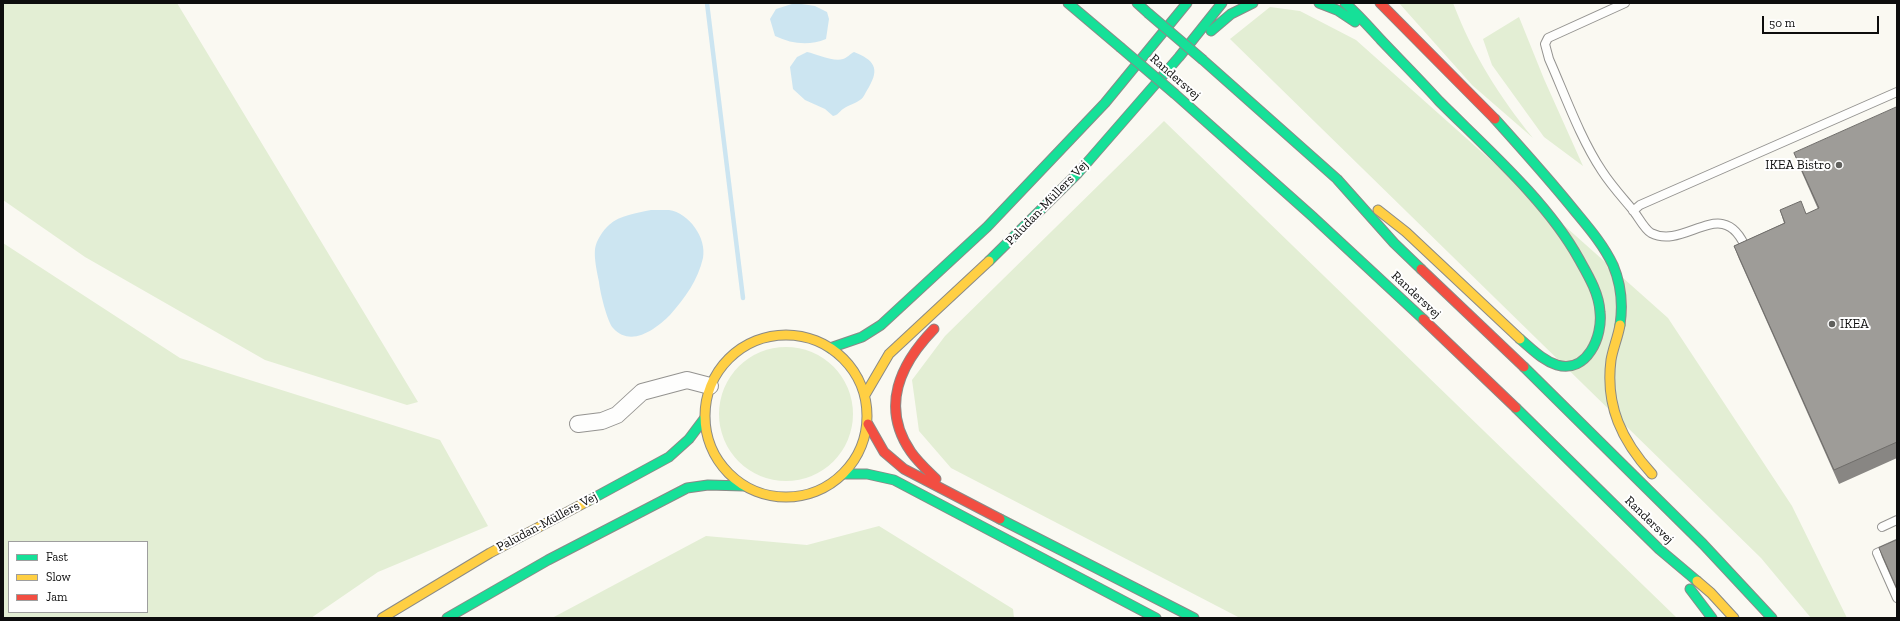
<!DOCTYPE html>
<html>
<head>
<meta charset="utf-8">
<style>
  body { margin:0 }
  #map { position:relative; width:1900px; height:621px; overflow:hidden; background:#faf9f2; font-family:"Zilla Slab",serif }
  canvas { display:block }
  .frame { position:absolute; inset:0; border:4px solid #0d0d0d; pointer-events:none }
  .legend { position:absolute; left:8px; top:541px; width:140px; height:72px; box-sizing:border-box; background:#fff; border:1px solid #9e9e9e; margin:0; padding:5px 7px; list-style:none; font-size:12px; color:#0d0d0d }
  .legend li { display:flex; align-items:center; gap:8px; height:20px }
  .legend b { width:20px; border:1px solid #9e9e9e }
  .scale { position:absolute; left:1762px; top:16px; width:117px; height:18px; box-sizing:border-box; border:2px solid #0d0d0d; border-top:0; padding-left:5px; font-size:12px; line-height:14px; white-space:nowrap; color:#0d0d0d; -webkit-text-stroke:3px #fff; paint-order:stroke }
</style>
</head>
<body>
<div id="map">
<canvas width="1900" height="621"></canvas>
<div class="frame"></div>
<ul class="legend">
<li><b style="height:5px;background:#16e098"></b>Fast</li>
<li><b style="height:5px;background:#ffcf43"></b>Slow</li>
<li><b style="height:5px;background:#f24e42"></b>Jam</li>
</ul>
<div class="scale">50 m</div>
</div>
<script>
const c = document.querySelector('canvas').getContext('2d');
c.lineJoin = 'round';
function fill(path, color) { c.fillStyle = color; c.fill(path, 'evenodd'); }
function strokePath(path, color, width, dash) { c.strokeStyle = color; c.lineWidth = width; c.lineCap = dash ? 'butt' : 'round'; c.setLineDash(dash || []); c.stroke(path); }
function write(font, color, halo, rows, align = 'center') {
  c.font = font + ' "Zilla Slab",serif'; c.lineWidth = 4; c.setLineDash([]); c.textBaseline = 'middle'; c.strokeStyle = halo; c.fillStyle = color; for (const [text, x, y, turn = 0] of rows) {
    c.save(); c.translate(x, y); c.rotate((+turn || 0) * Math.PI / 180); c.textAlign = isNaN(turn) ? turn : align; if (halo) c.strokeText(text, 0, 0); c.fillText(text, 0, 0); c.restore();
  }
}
fill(new Path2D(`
  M3,3H177L418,402L407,405L265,360L85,257L3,200Z
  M1399,3H1453C1473,55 1499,96 1533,138L1472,85Z
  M1270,7L1300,11L1356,40L1668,318L1792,506L1847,618H1811L1761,558L1230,39Z
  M1519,17L1544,79L1583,166L1544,137L1492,65L1483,39Z
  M1164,121L1677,618H1240L951,468L919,431L912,380L945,336Z
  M3,243L180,358L440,440L488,526L378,572L311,618H3ZM9,542H147V612H9Z
  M719 414a67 67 0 1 1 134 0a67 67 0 1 1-134 0Z
  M879,526L1013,609L1014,618H552L706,536L807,545Z`), '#e3eed4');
fill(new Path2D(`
  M795,3L815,6L827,12L829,19L826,39C809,46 792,44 775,36L770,19L776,9Z
  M807,52C817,54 833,62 843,59C847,58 850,54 854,52C874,60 880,68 869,87C866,91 864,98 860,100C855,104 848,105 843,109C839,112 838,115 833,116L825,109L805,100L793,89L790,67L797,57Z
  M651,210C657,210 663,210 669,210C689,213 707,238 703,258C698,280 685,298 670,315C656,329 631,348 613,328C607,321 600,292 599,282C597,272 594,259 595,249C596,241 603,230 609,225C620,215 637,213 651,210Z`), '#cce5f1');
strokePath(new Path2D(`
  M707,3L743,298`), '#cce5f1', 4.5);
const lane = new Path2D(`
  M1625,3L1548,38L1545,44L1549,59C1565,95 1580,138 1602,171C1611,185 1622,197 1632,209C1638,216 1644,229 1651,233C1686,251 1724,191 1747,251
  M1633,211L1640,205L1897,92
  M1882,527L1897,520
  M1897,544L1877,553L1897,598`);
const street = new Path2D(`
  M578,424L602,421L617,415L642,392L687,380L710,386`);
const fast = new Path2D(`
  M1068,3L1120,47
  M1137,3L1148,13
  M1319,3L1337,10L1355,22
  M1345,3C1358,14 1369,27 1381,40C1400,60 1420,80 1439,101C1486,148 1547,201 1579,259C1588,275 1599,293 1600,312C1603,336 1587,374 1557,365C1542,360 1532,349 1520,339
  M1211,31L1231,14L1253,3
  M1203,60L1337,179L1394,243L1421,269
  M1175,94L1312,216L1423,319
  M1495,119C1522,149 1549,179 1574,210C1588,227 1603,244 1613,265C1621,284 1623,305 1620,325
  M989,261L1078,173L1179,57L1222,3
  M830,348L862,337L881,325L987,227L1105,103L1187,3
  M1524,367L1703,544L1772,618
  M1516,408L1659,549L1697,581
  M844,474H867L894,480L1156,618
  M588,501L669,457L689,439L704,419
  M1000,519L1194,618
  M1690,589L1712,618
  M447,618L548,560L687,488L708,485L744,486`);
const slow = new Path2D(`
  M1378,210L1406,232L1520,339
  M1620,325C1618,337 1613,348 1611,360C1605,406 1622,441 1652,474
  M705 416a81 81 0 1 1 162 0a81 81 0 1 1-162 0Z
  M865,395L889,354L989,261
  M1697,581L1711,593L1734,618
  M382,618L490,553L588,501`);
const jam = new Path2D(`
  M1380,3L1495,119
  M1421,269L1524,367
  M1423,319L1516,408
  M934,329C900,364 880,407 911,452C918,462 927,470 936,479
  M868,424L884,452L904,469L1000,519`);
strokePath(lane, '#949390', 10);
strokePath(street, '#949390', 18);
strokePath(fast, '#8a8a87', 11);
strokePath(slow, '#8a8a87', 11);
strokePath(jam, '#8a8a87', 11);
strokePath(lane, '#fefefd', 8);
strokePath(street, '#fefefd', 16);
strokePath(fast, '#16e098', 9);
strokePath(slow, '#ffcf43', 9);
strokePath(jam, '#f24e42', 9);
const fastBridge = new Path2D(`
  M1148,13L1203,60
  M1120,47L1175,94`);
strokePath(fastBridge, '#8a8a87', 11, []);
strokePath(fastBridge, '#16e098', 9);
fill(new Path2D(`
  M1897,107V458L1839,484L1739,259L1734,246L1784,223L1780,210L1806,214L1818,209L1799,166L1794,153Z
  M1897,540V591L1882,557L1879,548Z`), '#888683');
const building = new Path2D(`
  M1897,107V442L1834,470L1734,246L1785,223L1780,210L1801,201L1806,214L1819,208L1794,153Z
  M1897,540V589L1879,548Z`);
fill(building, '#9e9c98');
strokePath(building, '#6f6d6a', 1);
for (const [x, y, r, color] of [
  [1839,165,4,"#60605d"],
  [1832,324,4,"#60605d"]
]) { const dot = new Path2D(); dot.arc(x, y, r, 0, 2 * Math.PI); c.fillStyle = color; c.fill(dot); strokePath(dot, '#fff', 1.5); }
write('13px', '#0d0d0d', '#fff', [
  ["Randersvej",1175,77,41],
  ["Paludan-Müllers Vej",1047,203,-46],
  ["Randersvej",1416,295,43],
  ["Randersvej",1649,520,44],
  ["Paludan-Müllers Vej",547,522,-28]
]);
write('13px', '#0d0d0d', '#fff', [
  ["IKEA Bistro",1831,165],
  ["IKEA",1840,324,"left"]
], 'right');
</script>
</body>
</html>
